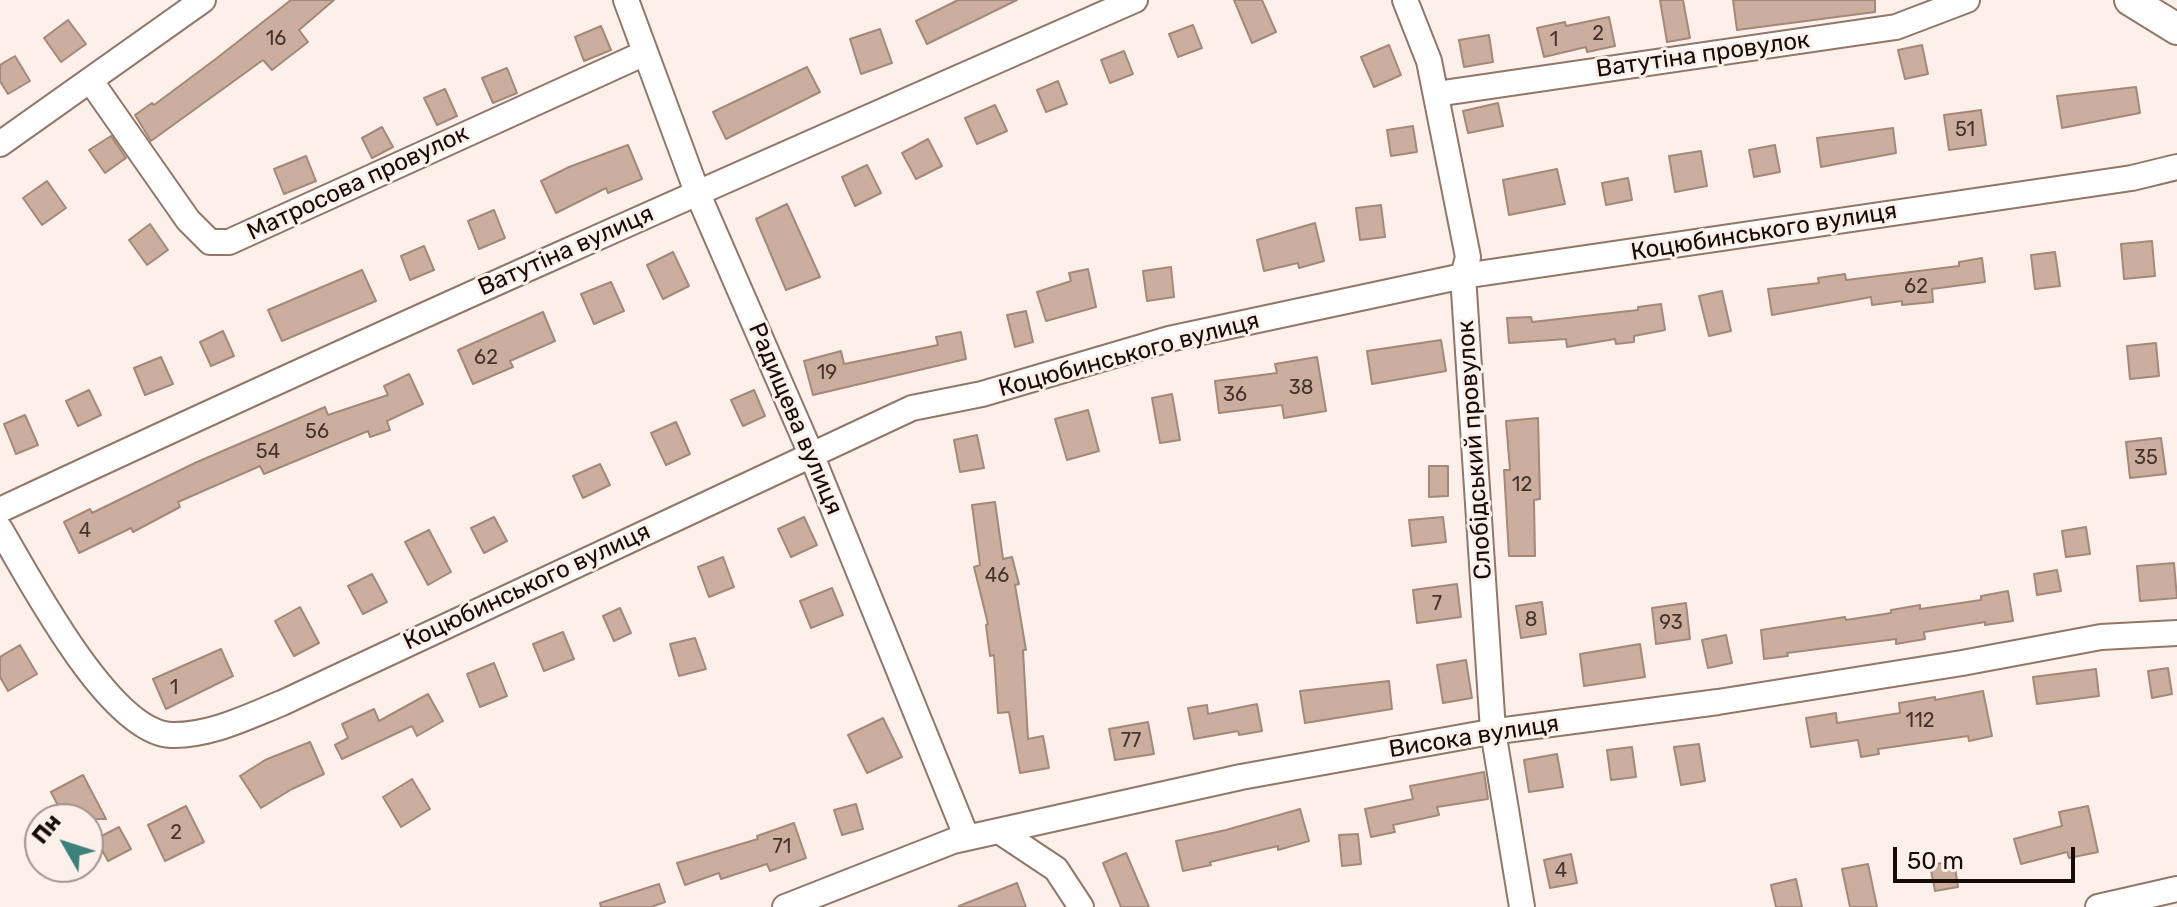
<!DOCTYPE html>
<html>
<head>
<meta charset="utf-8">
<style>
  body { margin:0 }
  #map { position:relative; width:2177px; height:907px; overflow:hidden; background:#fdf0ea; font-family:Rubik,sans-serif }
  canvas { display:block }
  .north { position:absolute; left:24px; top:803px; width:80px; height:80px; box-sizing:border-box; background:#fdf0ea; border:2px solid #a1958f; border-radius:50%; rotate:309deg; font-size:22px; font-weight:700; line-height:32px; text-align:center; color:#170c07 }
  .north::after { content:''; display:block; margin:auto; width:28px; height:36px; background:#3c827a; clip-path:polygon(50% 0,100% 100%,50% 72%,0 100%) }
  .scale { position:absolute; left:1893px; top:847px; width:182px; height:36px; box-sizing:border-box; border:4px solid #170c07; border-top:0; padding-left:10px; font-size:24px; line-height:28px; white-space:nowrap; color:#170c07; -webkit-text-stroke:6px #fdf0ea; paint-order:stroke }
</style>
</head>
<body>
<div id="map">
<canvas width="2177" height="907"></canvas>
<div class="north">Пн</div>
<div class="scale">50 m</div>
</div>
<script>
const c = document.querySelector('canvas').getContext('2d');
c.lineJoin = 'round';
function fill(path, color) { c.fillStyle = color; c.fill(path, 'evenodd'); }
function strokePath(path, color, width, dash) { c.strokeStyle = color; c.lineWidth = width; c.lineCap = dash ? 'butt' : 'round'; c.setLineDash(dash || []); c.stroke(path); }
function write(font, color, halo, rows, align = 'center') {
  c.font = font + ' Rubik,sans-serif'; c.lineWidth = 6; c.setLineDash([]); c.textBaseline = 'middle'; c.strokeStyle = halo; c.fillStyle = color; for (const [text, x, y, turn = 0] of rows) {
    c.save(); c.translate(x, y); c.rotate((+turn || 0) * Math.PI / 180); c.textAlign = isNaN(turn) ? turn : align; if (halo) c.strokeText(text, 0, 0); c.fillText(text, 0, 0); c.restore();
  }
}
const building = new Path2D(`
  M291,0H334L299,30L308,42L272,70L263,60L151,141L135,115L152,103L154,105L217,58Z
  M958,0H1017L927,44L916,21Z
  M1234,0H1262L1276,32L1252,43Z
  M1660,0H1683L1690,38L1667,42Z
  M1733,0H1875V12L1737,30Z
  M1609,17L1615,46L1587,52L1586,47L1544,57L1537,28L1565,22L1566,26Z
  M68,20L86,44L61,62L44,38Z
  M1193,25L1202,48L1178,57L1169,34Z
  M601,26L611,50L584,61L575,37Z
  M880,29L892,63L861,74L850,39Z
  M1489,35L1493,62L1464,67L1459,40Z
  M1389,45L1401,75L1374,87L1361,57Z
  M1922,45L1928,74L1905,79L1898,50Z
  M1124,51L1133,74L1110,83L1101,60Z
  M15,56L30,81L8,94L0,81V65Z
  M807,67L820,92L726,139L713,112Z
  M507,68L517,93L493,103L482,78Z
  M1058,81L1067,104L1046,112L1037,90Z
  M2136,87L2140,113L2062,128L2057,96Z
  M445,89L457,116L437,125L424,98Z
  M1498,103L1503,126L1468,133L1463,111Z
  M995,105L1007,131L977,144L965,118Z
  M1981,110L1986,145L1949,150L1944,115Z
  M1413,126L1417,152L1391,156L1387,130Z
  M382,127L393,147L372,158L362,138Z
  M1893,128L1896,153L1821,167L1817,138Z
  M111,136L126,158L105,173L89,150Z
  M928,139L942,166L916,179L902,153Z
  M628,145L642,179L608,193L606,188L556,213L541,181L569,167Z
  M1775,145L1780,172L1754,177L1749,150Z
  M1701,151L1707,186L1675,192L1669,156Z
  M306,156L316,181L284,194L274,169Z
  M867,165L881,193L855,206L842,177Z
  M1557,169L1565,204L1509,215L1503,180Z
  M1628,178L1632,200L1606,205L1602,183Z
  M47,181L66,208L42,225L23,198Z
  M787,204L820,277L786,290L756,219Z
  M1381,205L1385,237L1360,240L1356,208Z
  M494,210L505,238L479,249L468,221Z
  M1315,223L1324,261L1299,268L1298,263L1264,271L1257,240Z
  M150,224L168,250L147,265L129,240Z
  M2152,241L2155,276L2124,279L2121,244Z
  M424,246L434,270L410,280L401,256Z
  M673,252L689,286L663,299L647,265Z
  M2055,252L2060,286L2035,289L2031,255Z
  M1982,258L1985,282L1932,289L1933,302L1902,305V301L1872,305L1871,297L1772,315L1768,289L1819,283L1818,278L1845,274L1846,280L1959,266V262Z
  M1171,267L1174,297L1147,301L1143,271Z
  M1088,269L1096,307L1046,321L1037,292L1071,281L1069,273Z
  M362,270L376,301L282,341L268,310Z
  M611,282L624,311L594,324L581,294Z
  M1722,291L1731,331L1709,336L1699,296Z
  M1661,304L1665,330L1634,336V342L1616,344L1615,339L1567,347L1566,339L1509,343L1507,318L1531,317L1532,322L1638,310V307Z
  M1026,311L1033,342L1015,347L1007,315Z
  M543,312L555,341L510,361L513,367L473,384L458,350Z
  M223,331L234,356L211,366L200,342Z
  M961,332L966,359L813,395L804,361L841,351L844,364L938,345L936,337Z
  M1441,340L1446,371L1372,384L1367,351Z
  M2156,343L2159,376L2130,379L2127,346Z
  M161,357L173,384L145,395L134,368Z
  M1317,357L1326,411L1284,418L1282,405L1219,413L1215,381L1277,373L1275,364Z
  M409,374L423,404L387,421L390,430L370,437L368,431L264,474L260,466L178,502L180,507L133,532L131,528L79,553L64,522L90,509L92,513L197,462L325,407L328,415L388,395L384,386Z
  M89,390L101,415L78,426L66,401Z
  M754,390L765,416L743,426L731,400Z
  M1172,394L1180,440L1160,443L1152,398Z
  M1088,410L1099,451L1067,460L1055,419Z
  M25,415L38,445L16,454L4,424Z
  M1538,418L1540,499L1534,500L1535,556H1509L1504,470H1510L1506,421Z
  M676,422L690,454L666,465L651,433Z
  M977,435L984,468L960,472L954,440Z
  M2161,438L2166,474L2130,478L2126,442Z
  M600,464L610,485L583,498L573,476Z
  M1429,466H1448V496L1429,497Z
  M995,502L1003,559L1012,557L1019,584L1015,585L1026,650H1023L1028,739L1043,736L1049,768L1020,773L1009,712L998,713L994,655L990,656L986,625L988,624L974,567L980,565L972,505Z
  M494,517L507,541L484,553L471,528Z
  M804,517L817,545L791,557L778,529Z
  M1443,517L1446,542L1412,546L1409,520Z
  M2086,527L2090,554L2066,557L2062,531Z
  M429,530L451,572L428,585L405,542Z
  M723,557L734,587L709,597L698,567Z
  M2174,563L2177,598L2140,601L2137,566Z
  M2057,570L2061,591L2037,595L2034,574Z
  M372,574L387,602L363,614L348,586Z
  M1457,584L1461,617L1417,623L1413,590Z
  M832,588L843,615L811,628L800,601Z
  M2008,591L2013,621L1985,625V622L1924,632L1925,639L1896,644V639L1787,653L1788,656L1764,659L1761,630L1845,617L1846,620L1891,613V610L1920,605V609L1981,600V596Z
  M1542,602L1546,634L1521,638L1516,606Z
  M1686,603L1690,639L1656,644L1652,608Z
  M300,607L319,643L294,656L275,621Z
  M620,608L631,633L614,641L603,616Z
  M563,632L574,659L544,671L533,644Z
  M1726,635L1732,663L1708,668L1702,640Z
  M695,638L706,669L679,676L670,644Z
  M1640,644L1645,677L1584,686L1580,654Z
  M20,645L37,674L8,691L0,677V657Z
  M221,649L233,676L166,709L153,679Z
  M1466,660L1472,698L1443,703L1437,665Z
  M494,663L507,696L480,707L467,674Z
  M2168,668L2172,694L2152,698L2148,671Z
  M2096,669L2099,696L2037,704L2033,677Z
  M1389,681L1392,709L1305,723L1300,691Z
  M1983,691L1992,736L1969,741L1968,736L1878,749L1879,754L1861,757L1858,740L1811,747L1806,718L1836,713L1837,723L1900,713L1899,703L1935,697V700Z
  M428,694L443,721L417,736L412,726L342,759L335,745L348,738L342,724L374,709L379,721Z
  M1257,704L1262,731L1239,735L1238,731L1194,739L1188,708L1207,705L1208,714Z
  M883,718L902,757L867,773L848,735Z
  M1148,722L1154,754L1115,760L1109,729Z
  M310,742L324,774L292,789L261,808L240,776L265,760Z
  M1699,744L1705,781L1681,785L1674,747Z
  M1632,747L1636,777L1611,780L1607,750Z
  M1557,754L1563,787L1529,792L1524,760Z
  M1484,772L1488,799L1437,807L1439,815L1393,825L1395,832L1371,837L1365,809L1413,799L1410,786Z
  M83,775L106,819H65L51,792Z
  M412,779L430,809L401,827L383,797Z
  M856,804L863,829L842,835L834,810Z
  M186,806L204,842L165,861L148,825Z
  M2088,806L2098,852L2069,858L2067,852L2021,864L2014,839L2062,826L2059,812Z
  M1300,809L1309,841L1278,850V846L1210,862L1211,865L1183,871L1176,841L1226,830Z
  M794,823L806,858L770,871L767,864L721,879L719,873L685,885L677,863L758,839L757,836Z
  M119,827L131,849L108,861L96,839Z
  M1358,834L1361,864L1342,866L1339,835Z
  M1126,853L1149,907H1121L1103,863Z
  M1571,854L1577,883L1550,888L1544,860Z
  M1954,861L1958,887L1935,891L1930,865Z
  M1868,864L1877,907H1850L1842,869Z
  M1796,879L1802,907H1776L1771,885Z
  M1017,883L1026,907H959V906Z
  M659,884L665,902L651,907H601L600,903Z`);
fill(building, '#ccae9e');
strokePath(building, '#a48878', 2);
const minor = new Path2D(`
  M626,0L697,192L811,454L967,838
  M1405,0L1429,61L1468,257L1463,276L1493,731L1522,907
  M90,80L188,220L210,242H229L645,53
  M1436,94L1896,27L1967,0
  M0,144L203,0
  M0,510C376,334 755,167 1135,0
  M0,529C30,579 109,732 171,735C210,736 247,717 282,703L912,408L982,394L1169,339L1463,276L2132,178L2177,167
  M999,831L1056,869L1081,907
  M785,907L953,841L1241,777L1490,732L1718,702L1962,663L2101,637L2177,633
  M2098,907L2177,889`);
const tertiary = new Path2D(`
  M2130,0L2177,29`);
strokePath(minor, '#927667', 28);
strokePath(tertiary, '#927667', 34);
strokePath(minor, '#fff', 24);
strokePath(tertiary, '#fff', 30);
write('20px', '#44342d', null, [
  ["2",1598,34],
  ["16",276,39],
  ["1",1554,40],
  ["51",1965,130],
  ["62",1916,287],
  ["62",486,358],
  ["19",827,373],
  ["38",1301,388],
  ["36",1235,395],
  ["56",317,432],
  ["54",268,452],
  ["35",2146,458],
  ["12",1522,485],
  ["4",85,531],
  ["46",997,576],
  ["7",1437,604],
  ["8",1531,620],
  ["93",1671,623],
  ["1",174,688],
  ["112",1920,721],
  ["77",1131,741],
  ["2",176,833],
  ["71",782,847],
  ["4",1561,871]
]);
write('24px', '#170c07', '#fdf0ea', [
  ["Ватутіна провулок",1703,55,-8],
  ["Матросова провулок",358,183,-25],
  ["Коцюбинського вулиця",1764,232,-9],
  ["Ватутіна вулиця",566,251,-24],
  ["Коцюбинського вулиця",1129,355,-15],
  ["Радищева вулиця",795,419,67],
  ["Слобідський провулок",1475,450,-94],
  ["Коцюбинського вулиця",527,587,-25],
  ["Висока вулиця",1474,737,-9]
]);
</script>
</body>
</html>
